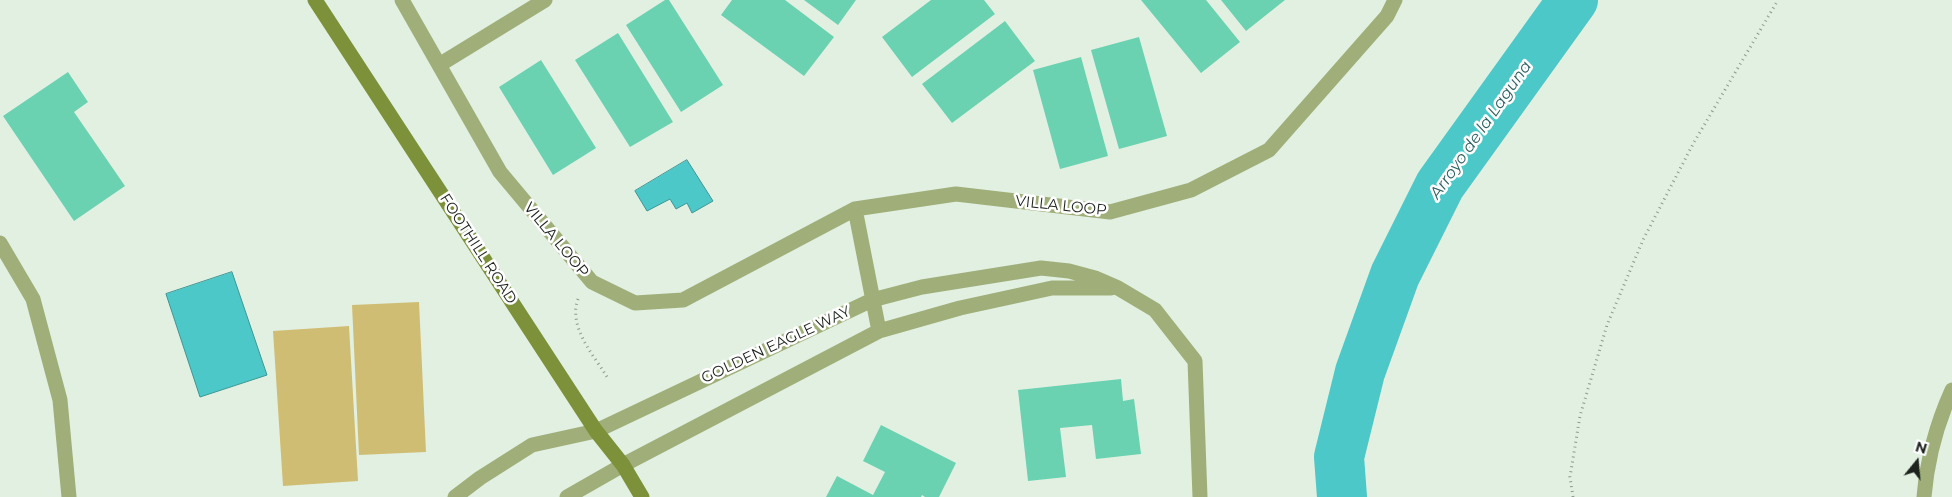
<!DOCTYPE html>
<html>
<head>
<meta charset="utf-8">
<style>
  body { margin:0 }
  #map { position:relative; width:1952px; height:497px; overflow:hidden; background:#e2f0e2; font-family:Montserrat,sans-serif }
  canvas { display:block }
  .north { position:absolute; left:1892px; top:437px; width:50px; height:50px; -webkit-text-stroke:4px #fff; paint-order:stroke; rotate:17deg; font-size:14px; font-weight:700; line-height:20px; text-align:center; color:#1e231e }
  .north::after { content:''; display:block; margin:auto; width:18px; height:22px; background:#1e231e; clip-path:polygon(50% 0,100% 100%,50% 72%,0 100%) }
</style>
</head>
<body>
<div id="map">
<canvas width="1952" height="497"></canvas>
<div class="north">N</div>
</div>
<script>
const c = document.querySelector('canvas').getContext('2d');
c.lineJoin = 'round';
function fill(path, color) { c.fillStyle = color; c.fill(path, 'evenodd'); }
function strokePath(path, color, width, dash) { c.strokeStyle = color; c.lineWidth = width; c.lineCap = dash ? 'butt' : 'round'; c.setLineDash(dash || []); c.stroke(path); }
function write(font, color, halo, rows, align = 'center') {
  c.font = font + ' Montserrat,sans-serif'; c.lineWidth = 5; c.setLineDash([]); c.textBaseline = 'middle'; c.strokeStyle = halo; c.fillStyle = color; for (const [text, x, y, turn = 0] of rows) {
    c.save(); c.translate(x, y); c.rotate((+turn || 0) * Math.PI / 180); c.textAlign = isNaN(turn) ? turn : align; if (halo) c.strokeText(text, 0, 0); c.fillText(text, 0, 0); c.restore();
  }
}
fill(new Path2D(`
  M419,302L426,452L359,455L352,305Z
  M349,326L358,481L283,486L273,331Z`), '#d0bd74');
const water = new Path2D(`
  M687,160L713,201L692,213L687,203L676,209L670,199L647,211L635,191Z
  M232,272L267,375L200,397L166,294Z`);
fill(water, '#4bc8c7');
strokePath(water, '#3e9694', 1);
strokePath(new Path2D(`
  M1342,497L1339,457L1360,372L1395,275L1440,185L1573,0`), '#4bc8c7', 50);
fill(new Path2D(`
  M665,0H669L723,85L681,112L626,25Z
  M732,0H785L834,37L804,76L721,15Z
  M804,0H856L838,25Z
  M931,0H984L995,14L912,77L882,37Z
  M1141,0H1206L1240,42L1201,73Z
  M1221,0H1285L1246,31Z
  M1005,21L1035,61L952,123L922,84Z
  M618,33L673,122L630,147L575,60Z
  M1139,37L1167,136L1119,149L1091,50Z
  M1081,57L1108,156L1060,169L1033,70Z
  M541,60L596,148L553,175L499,87Z
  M68,72L88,102L74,112L125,186L74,221L3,116Z
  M1121,379L1123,401L1134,399L1141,454L1096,459L1092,425L1060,428L1066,477L1028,481L1018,390Z
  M881,425L956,463L939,497H925L922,495L921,497H826L837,476L873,495L885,472L863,461Z`), '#6ad2b1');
strokePath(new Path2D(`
  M578,299C568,327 593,354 607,377
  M1573,497L1570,477L1580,416L1607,325L1643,240L1693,144L1778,0`), '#8e988e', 3, [1, 4]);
strokePath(new Path2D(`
  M402,0L500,172L592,282L635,303L683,300L855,209L956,194L1110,212L1191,190L1269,150L1387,16L1395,0
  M439,65L545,0
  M855,209L879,331
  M0,243L33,299L60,400L69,497
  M455,497L480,478L532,445L596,431L872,300L922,287L1041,268L1069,271L1095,278L1118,288L1155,310L1195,361L1200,497
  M567,497L623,465L879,331L960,308L1052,288H1111
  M1924,497C1927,461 1937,423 1952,390`), '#a0af79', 15);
strokePath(new Path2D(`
  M315,0L596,431L623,465L642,497`), '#7d913a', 15);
write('15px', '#1e231e', '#fff', [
  ["VILLA LOOP",1061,206,6],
  ["VILLA LOOP",556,240,50],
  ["FOOTHILL ROAD",478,249,57],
  ["GOLDEN EAGLE WAY",776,345,-25]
]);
write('italic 16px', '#2d6161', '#fff', [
  ["Arroyo de la Laguna",1481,130,-55]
]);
</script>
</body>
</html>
